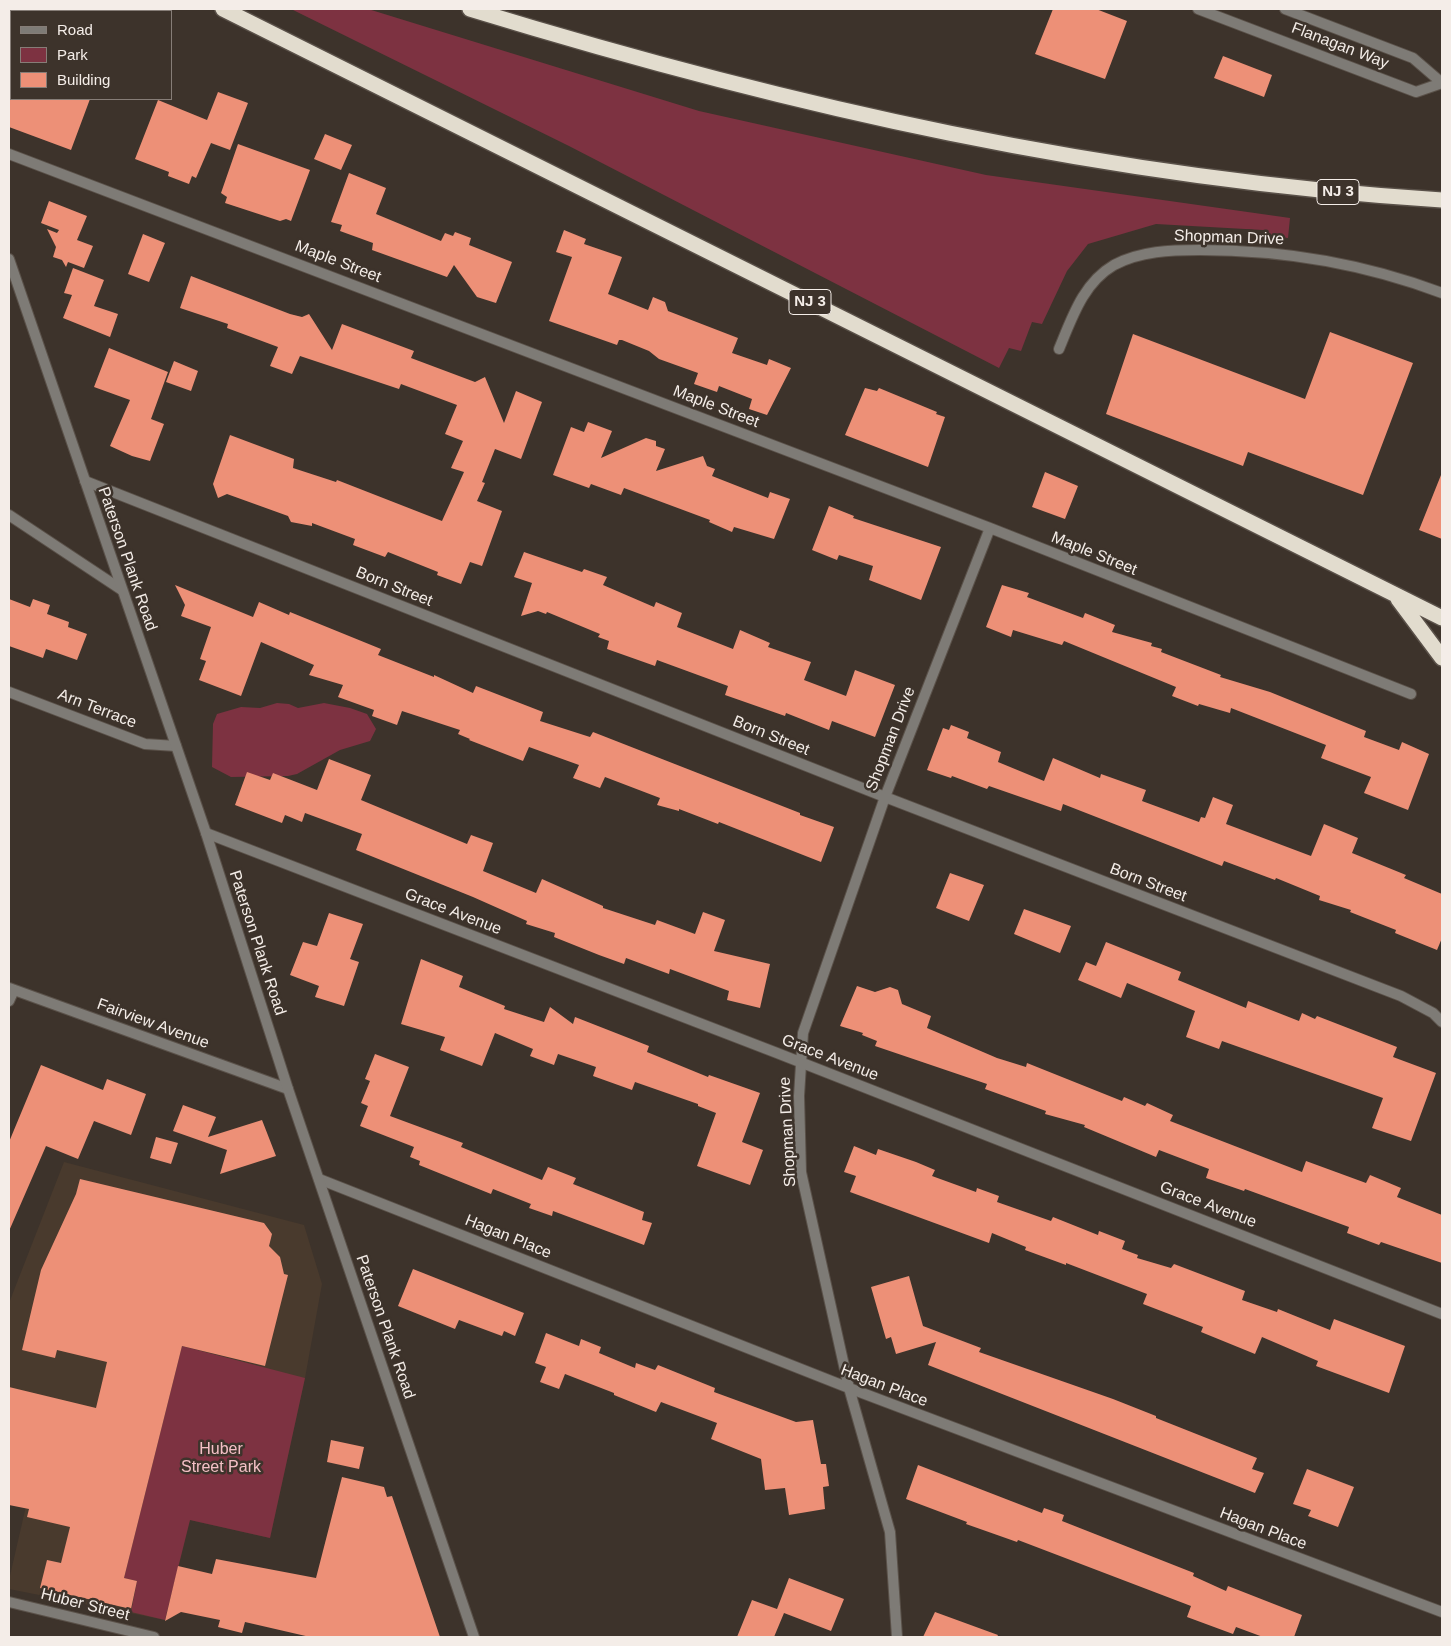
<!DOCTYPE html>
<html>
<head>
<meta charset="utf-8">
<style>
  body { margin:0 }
  #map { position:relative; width:1451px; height:1646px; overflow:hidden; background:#3d332b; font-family:Helvetica,sans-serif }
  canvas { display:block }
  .frame { position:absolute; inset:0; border:10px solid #f4ede8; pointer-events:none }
  .legend { position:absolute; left:10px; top:10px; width:162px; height:90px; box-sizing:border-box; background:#3d332b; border:1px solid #867d77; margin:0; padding:6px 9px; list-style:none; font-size:15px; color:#f4ede8 }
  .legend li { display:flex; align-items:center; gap:10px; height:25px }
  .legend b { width:25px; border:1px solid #867d77 }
</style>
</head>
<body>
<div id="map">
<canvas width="1451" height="1646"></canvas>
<div class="frame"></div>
<ul class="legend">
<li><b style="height:6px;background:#7e7b76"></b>Road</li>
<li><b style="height:14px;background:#7d3241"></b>Park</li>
<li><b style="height:14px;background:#ed9077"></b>Building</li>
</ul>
</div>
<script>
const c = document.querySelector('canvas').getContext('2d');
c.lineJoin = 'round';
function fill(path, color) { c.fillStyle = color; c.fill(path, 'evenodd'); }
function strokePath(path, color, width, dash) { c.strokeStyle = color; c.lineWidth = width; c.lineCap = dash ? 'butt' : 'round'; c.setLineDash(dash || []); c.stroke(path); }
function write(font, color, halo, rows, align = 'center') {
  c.font = font + ' Helvetica,sans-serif'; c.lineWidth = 5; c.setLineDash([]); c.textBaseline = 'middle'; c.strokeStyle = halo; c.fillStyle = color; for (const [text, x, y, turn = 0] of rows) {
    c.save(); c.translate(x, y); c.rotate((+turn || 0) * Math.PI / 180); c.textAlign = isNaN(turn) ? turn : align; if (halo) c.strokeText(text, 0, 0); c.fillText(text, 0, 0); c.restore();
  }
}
fill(new Path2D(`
  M64,1162L304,1225L322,1284L305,1378L270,1538L190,1520L165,1620L9,1589V1580L32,1480L9,1473V1303Z`), '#493a2d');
fill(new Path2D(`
  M291,9H368L699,111L986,175L1290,218L1288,238L1263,235V230L1156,224L1088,244L1067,271L1042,324L1032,322L1021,351L1009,348L999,368L569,146Z
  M277,703L289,704L298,708L324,703L350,708L367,714L376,729L370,741L340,750L297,774L288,776L231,777L212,767L213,724L217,714L241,707L260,708Z
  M182,1346L305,1378L270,1538L190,1520L165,1620L131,1612L137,1581L124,1578Z`), '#7d3241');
fill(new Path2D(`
  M1053,9H1096L1127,21L1105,79L1035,54Z
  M1223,56L1272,75L1264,97L1214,78Z
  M218,92L248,103L230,150L211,143L196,178L192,176L189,184L168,176L169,172L135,159L158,100L207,120Z
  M9,99H90L71,150L9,127Z
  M325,134L352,145L341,170L314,159Z
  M238,144L310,170L291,221L286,219L280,221L225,203L227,197L221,193Z
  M349,173L386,188L376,214L441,241L445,233L453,236L455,232L471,238L469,245L512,262L496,303L477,297L454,265L447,277L372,250L373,243L340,231L342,225L331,222Z
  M49,201L87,216L77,240L93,246L84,268L68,262L66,267L62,260L53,257L56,247L47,229L57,233L59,230L41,223Z
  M564,230L586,239L584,244L622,257L608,294L648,310L653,297L665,302L668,311L738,338L732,353L767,365L769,359L791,368L767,415L749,409L752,399L719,386L717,392L694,384L698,373L659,359L649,351L622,340H619L617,345L549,321L572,257L556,252Z
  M143,234L165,243L149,282L128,274Z
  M73,268L104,280L94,306L118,314L110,337L63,318L72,295L64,293Z
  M191,276L290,314L302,317L309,314L332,350L342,324L414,351L411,358L475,382L485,377L504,423L516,391L542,402L521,459L495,449L482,482L485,483L477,501L502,511L482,566L470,562L461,584L437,575L438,572L388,552L385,557L353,545L355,539L312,523V526L291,522L288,516L227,494L218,498L213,484L230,435L294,459L293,468L336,482L337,480L442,521L464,472L451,468L463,441L445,434L457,405L401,384L399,389L300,356L292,374L270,366L278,347L227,328L228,324L180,308Z
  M1330,332L1413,363L1363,495L1248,452L1243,466L1106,414L1133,334L1305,399Z
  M109,348L168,372L151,419L164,424L150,461L132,456L110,446L130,400L94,387Z
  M174,361L198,371L191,391L166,382Z
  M865,388L877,391L879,388L937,412L936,414L945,417L928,467L845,435Z
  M588,422L612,431L601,458L646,438L656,441V446L665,449L656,471L703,456L707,466L715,469L712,476L768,498L770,492L790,499L774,539L734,527L732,532L709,522L710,520L624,488L621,495L591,484L589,488L553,475L571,427L584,432Z
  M1045,472L1078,486L1065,519L1032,507Z
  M1441,475H1442V539L1419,530Z
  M829,506L854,516L853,518L941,547L921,600L869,580L873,566L839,555L837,560L812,550Z
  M524,552L582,572L584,569L607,577L603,585L654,607L656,602L682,613L677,627L733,649L740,630L770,643L768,647L811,662L804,680L846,696L855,670L895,685L875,737L832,721L829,730L786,713L785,716L725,695L728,686L657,660L655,666L607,649L609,641L598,637L600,634L547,612L546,614L538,611L521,616L532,583L514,577Z
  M175,585L253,617L259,602L289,615L290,612L381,649L378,655L434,677V675L473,693L476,686L543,712L540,721L590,737L593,732L800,813V815L834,827L821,862L719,822L718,824L679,809V811L657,805L660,798L605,777L600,788L573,778L579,765L529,747L523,761L469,740L470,739L458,734L460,730L402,711L397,725L372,716L374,710L338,697L343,685L309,675L314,665L261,642L241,696L199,680L206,661L200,659L211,627L181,616L185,605Z
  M1002,585L1029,593L1027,597L1083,618L1085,613L1115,625L1112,632L1152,643L1151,646L1162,649L1161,652L1221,675L1220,677L1270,692L1366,731L1364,737L1399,750L1402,742L1429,754L1408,810L1364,793L1371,777L1321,758L1326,745L1231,708L1230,713L1199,704L1198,706L1172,696L1176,687L1064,641L1062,645L1013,630L1011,637L986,627Z
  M9,599L30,607L33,599L50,605L47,614L69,622L68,627L87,634L77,660L46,649L43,658L9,646Z
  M951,725L969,732L967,738L1001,752L998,762L1044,781L1053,758L1100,778L1101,774L1146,790L1142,801L1199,822L1201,817L1205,818L1213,797L1233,805L1226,824L1311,856L1324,824L1358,838L1352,853L1406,875L1404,878L1442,894V938L1437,950L1395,933L1396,930L1350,912L1351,910L1319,900L1320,896L1276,878L1275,880L1224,861L1222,866L1063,804L1061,811L989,786L987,789L952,776L951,778L927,770L943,728L949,730Z
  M329,759L371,775L361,800L467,844L471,835L493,843L483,871L536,893L542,879L603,906V908L655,925L657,920L695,934L703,912L725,920L714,951L770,964L760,1008L727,1000L729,991L670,969L669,974L626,958L624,964L599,955L554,937L555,933L526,924L527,921L473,897L356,850L362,834L305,813L302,822L285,815L282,823L235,805L247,772L270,780L273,773L317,790Z
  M950,873L984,885L969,921L936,908Z
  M1024,909L1071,926L1060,953L1014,934Z
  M329,913L363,924L350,959L359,962L344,1006L315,997L319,986L290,975L303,942L317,946Z
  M1106,942L1181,972L1178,980L1246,1008L1248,1001L1299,1021L1302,1013L1315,1019L1317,1016L1397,1047L1393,1057L1436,1073L1411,1141L1372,1128L1383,1098L1222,1041L1219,1049L1186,1037L1195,1011L1127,983L1121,998L1078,980L1086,962L1096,966Z
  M421,959L463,976L459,987L505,1006L504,1009L544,1022L550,1007L573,1024L575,1017L649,1046L647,1052L708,1077L709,1075L760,1093L742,1142L763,1150L750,1185L697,1166L716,1113L698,1106V1104L635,1082L632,1090L593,1076L596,1067L558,1054L554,1065L530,1056L533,1049L495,1033L482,1066L440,1050L445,1037L401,1024Z
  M857,986L875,992L890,987L898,990L902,1004L931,1016L927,1028L997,1058L1026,1067L1027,1063L1122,1101L1124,1097L1145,1106L1147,1103L1173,1115L1170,1121L1302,1172L1306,1161L1366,1183L1370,1175L1401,1188L1397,1197L1442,1215V1263L1381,1242L1379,1245L1347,1233L1349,1227L1245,1189L1244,1191L1206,1178L1209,1169L1159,1150L1156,1157L1084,1127L1085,1125L1045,1114L1046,1111L985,1089L987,1084L875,1046L877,1041L862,1035L863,1033L840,1026Z
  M375,1054L409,1067L390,1116L463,1143L461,1147L542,1180L548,1167L576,1178L573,1184L644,1212L642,1220L652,1223L644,1245L553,1211L552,1216L529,1208L531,1204L493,1189L491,1194L419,1165L420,1161L410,1157L414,1147L360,1126L368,1106L361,1103L370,1081L365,1079Z
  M41,1065L103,1090L107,1079L146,1094L131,1135L94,1121L78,1159L46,1146L9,1231V1142Z
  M183,1105L216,1117L208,1137L262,1120L276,1156L220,1174L227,1150L173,1131Z
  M156,1137L178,1143L171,1164L150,1158Z
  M854,1146L876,1155L878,1149L916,1162L935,1170L932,1176L976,1192L977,1188L999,1196L997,1202L1051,1221L1053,1217L1098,1235L1099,1231L1125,1241L1122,1249L1138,1255L1137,1258L1171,1268L1174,1264L1245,1291L1242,1300L1277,1312L1278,1309L1330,1330L1334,1319L1405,1346L1389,1393L1316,1366L1318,1361L1262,1337L1255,1354L1201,1332L1203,1327L1143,1304L1147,1294L1066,1263V1265L1025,1250L1026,1247L992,1233L989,1243L850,1192L856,1176L844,1172Z
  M80,1179L264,1223L272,1234L269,1246L280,1257L284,1274L288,1275L265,1366L182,1346L124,1578L137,1581L131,1609L40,1588L47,1560L61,1563L70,1527L27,1517L29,1509L9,1505V1387L96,1408L107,1362L57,1350L55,1358L22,1350L41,1270L76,1194Z
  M413,1269L524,1313L515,1336L504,1331L502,1336L459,1320L455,1329L398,1306Z
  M909,1276L923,1326L981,1348L979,1352L1113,1399L1156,1416V1418L1257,1458L1252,1469L1264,1473L1255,1493L928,1365L936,1342L896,1354L891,1337L886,1339L871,1287Z
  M546,1333L579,1346L581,1339L601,1347L599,1353L635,1368L636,1363L655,1370L658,1365L715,1388L714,1392L796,1422L813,1420L821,1464H826L829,1486L823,1487L825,1509L789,1515L785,1488L765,1490L761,1459L711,1439L717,1423L661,1402L656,1412L614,1395V1393L565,1374L559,1389L540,1382L546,1367L535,1363Z
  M331,1440L364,1447L359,1469L327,1462Z
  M918,1465L1042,1513L1044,1508L1064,1515L1062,1521L1194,1573L1193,1576L1226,1591L1228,1586L1302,1615L1294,1637H1263L1236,1627L1233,1634L1187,1617L1191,1606L1018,1540L1017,1542L966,1524L967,1522L906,1499Z
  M1307,1469L1354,1487L1338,1527L1308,1516L1311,1510L1293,1504Z
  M342,1477L384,1487L387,1497L392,1496L440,1637H310L245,1622L242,1633L218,1627L220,1620L181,1612L165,1621L178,1566L212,1574L216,1559L316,1578Z
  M789,1578L844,1599L831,1631L784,1613L774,1637H737L752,1600L777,1609Z
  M935,1612L998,1635L997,1637H923Z`), '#ed9077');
const minor = new Path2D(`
  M1198,9L1416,92L1442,83
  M1285,9L1413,58L1442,83
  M9,154L990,528L1411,694
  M1059,349C1072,318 1083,283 1114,265C1140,251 1171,250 1200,250C1283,250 1365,264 1442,293
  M85,481L885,797L1401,996L1433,1013L1442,1022
  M9,515L122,590
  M9,692L145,744L176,746
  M206,833L777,1053L1442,1314
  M9,988L288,1089
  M9,1001L14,990
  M319,1179L849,1388L1442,1612
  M9,1602L154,1637
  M897,1637L890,1532L849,1388L801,1172L799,1096L803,1033L885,797L990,528`);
const tertiary = new Path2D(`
  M9,259L206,833L288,1089L474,1637`);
const motorway = new Path2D(`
  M223,9L1442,618
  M470,9C790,107 1108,179 1442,200
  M1398,599L1442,658`);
strokePath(minor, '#5a5149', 12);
strokePath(tertiary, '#5a5149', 12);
strokePath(motorway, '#5a5149', 18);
strokePath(minor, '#7e7b76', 10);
strokePath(tertiary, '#7e7b76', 10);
strokePath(motorway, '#e2dcce', 15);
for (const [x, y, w] of [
  [1338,192,42],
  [810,302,42]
]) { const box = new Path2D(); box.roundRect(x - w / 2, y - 12.5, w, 25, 4); c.fillStyle = '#3d332b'; c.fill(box); strokePath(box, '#f4ede8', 1); }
write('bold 15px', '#f4ede8', null, [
  ["NJ 3",1338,192],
  ["NJ 3",810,302]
]);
write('16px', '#f4ede8', '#3d332b', [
  ["Flanagan Way",1340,46,21],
  ["Shopman Drive",1229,238,2],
  ["Maple Street",338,262,21],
  ["Maple Street",716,407,21],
  ["Maple Street",1094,554,22],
  ["Paterson Plank Road",127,559,71],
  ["Born Street",394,587,22],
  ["Arn Terrace",97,709,21],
  ["Born Street",771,736,22],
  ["Shopman Drive",891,739,-69],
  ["Born Street",1148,883,21],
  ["Grace Avenue",453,912,21],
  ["Paterson Plank Road",257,943,72],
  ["Fairview Avenue",153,1024,20],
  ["Grace Avenue",830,1058,21],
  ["Shopman Drive",788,1132,-93],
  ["Grace Avenue",1208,1205,21],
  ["Hagan Place",508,1237,22],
  ["Paterson Plank Road",385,1327,71],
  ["Hagan Place",884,1386,21],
  ["Hagan Place",1263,1529,21],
  ["Huber Street",85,1605,14]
]);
write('16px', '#f4c0c6', '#3d332b', [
  ["Huber",221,1450],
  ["Street Park",221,1468]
]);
</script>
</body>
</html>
